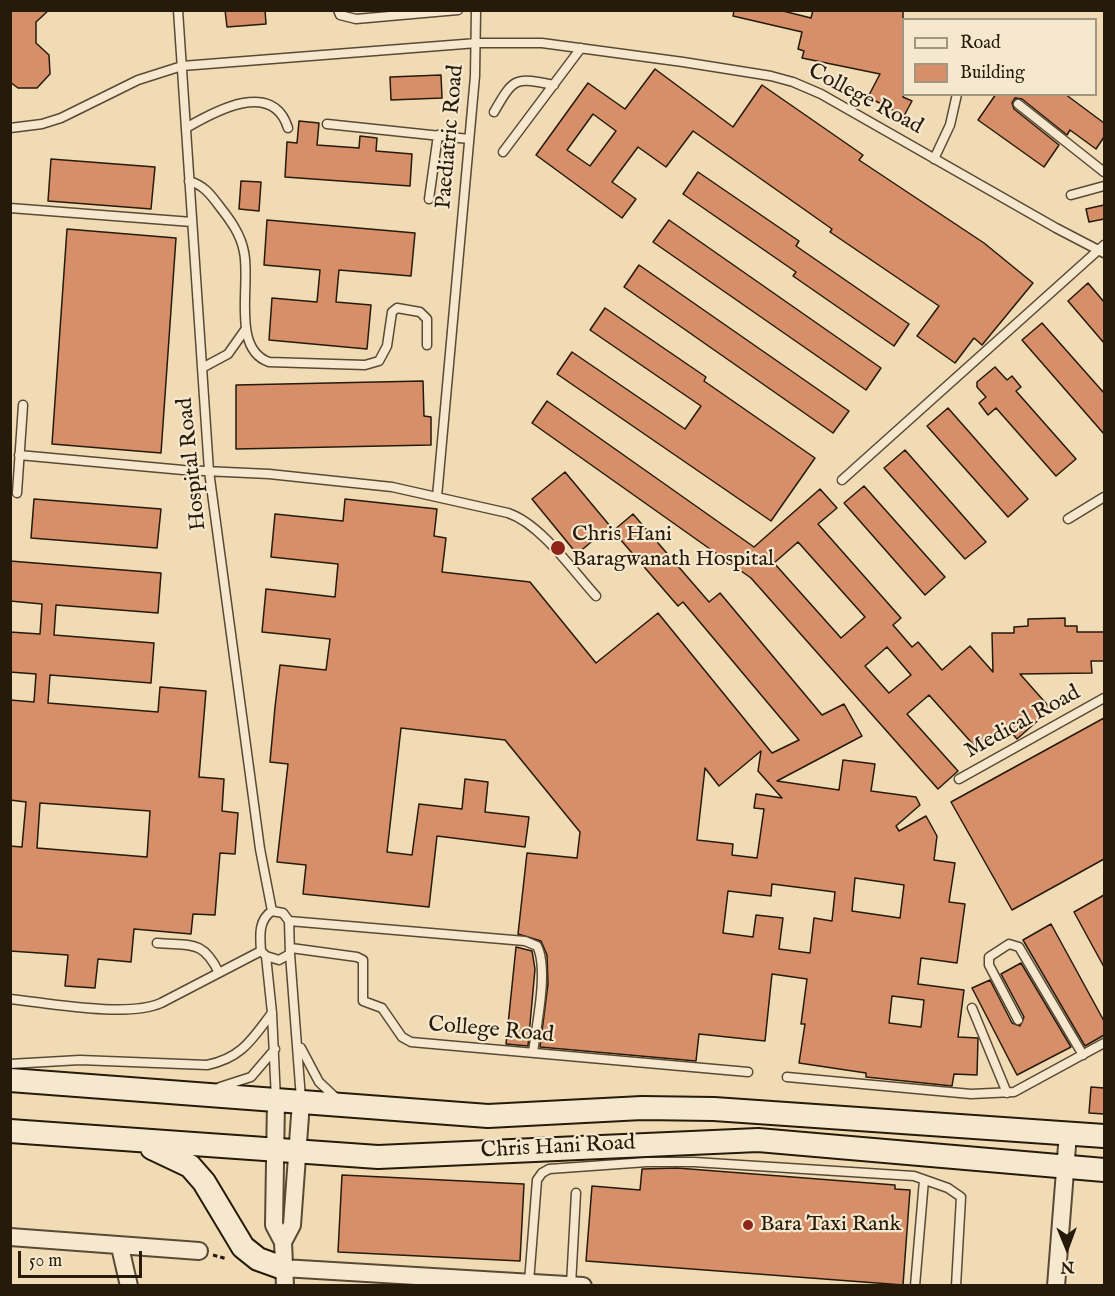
<!DOCTYPE html>
<html>
<head>
<meta charset="utf-8">
<style>
  body { margin:0 }
  #map { position:relative; width:1115px; height:1296px; overflow:hidden; background:#f1dbb5; font-family:"IM FELL English",serif }
  canvas { display:block }
  .frame { position:absolute; inset:0; border:12px solid #261a0a; pointer-events:none }
  .legend { position:absolute; left:902px; top:18px; width:195px; height:78px; box-sizing:border-box; background:#f6e8cf; border:2px solid #a39680; margin:0; padding:8px 10px; list-style:none; font-size:18px; color:#261a0a }
  .legend li { display:flex; align-items:center; gap:12px; height:30px }
  .legend b { width:30px; border:2px solid #a39680 }
  .north { position:absolute; left:1037px; top:1218px; width:60px; height:60px; -webkit-text-stroke:4px #f6e8cf; paint-order:stroke; rotate:179deg; font-size:16px; font-weight:700; line-height:24px; text-align:center; color:#261a0a }
  .north::after { content:''; display:block; margin:auto; width:21px; height:27px; background:#261a0a; clip-path:polygon(50% 0,100% 100%,50% 72%,0 100%) }
  .scale { position:absolute; left:18px; top:1251px; width:124px; height:27px; box-sizing:border-box; border:3px solid #261a0a; border-top:0; padding-left:8px; font-size:18px; line-height:21px; white-space:nowrap; color:#261a0a; -webkit-text-stroke:4px #f6e8cf; paint-order:stroke }
</style>
</head>
<body>
<div id="map">
<canvas width="1115" height="1296"></canvas>
<div class="frame"></div>
<ul class="legend">
<li><b style="height:8px;background:#f6e8cf"></b>Road</li>
<li><b style="height:16px;background:#d68f69"></b>Building</li>
</ul>
<div class="north">N</div>
<div class="scale">50 m</div>
</div>
<script>
const c = document.querySelector('canvas').getContext('2d');
c.lineJoin = 'round';
function fill(path, color) { c.fillStyle = color; c.fill(path, 'evenodd'); }
function strokePath(path, color, width, dash) { c.strokeStyle = color; c.lineWidth = width; c.lineCap = dash ? 'butt' : 'round'; c.setLineDash(dash || []); c.stroke(path); }
function write(font, color, halo, rows, align = 'center') {
  c.font = font + ' "IM FELL English",serif'; c.lineWidth = 4.5; c.setLineDash([]); c.textBaseline = 'middle'; c.strokeStyle = halo; c.fillStyle = color; for (const [text, x, y, turn = 0] of rows) {
    c.save(); c.translate(x, y); c.rotate((+turn || 0) * Math.PI / 180); c.textAlign = isNaN(turn) ? turn : align; if (halo) c.strokeText(text, 0, 0); c.fillText(text, 0, 0); c.restore();
  }
}
const building = new Path2D(`
  M10,10H49L36,22V43L49,55L50,74L37,88H18L10,82Z
  M225,10H265L266,24L227,27Z
  M734,10H779L811,18L813,10H903V97L912,101L904,116L868,97L880,74L802,58L804,51L798,49L802,32L733,16Z
  M655,69L733,127L762,85L863,155L859,160L984,243L1033,283L982,345L974,338L955,363L917,336L939,306L830,232L832,229L693,131L666,167L638,147L612,182L636,199L622,218L536,155L588,83L625,109ZM593,114L616,131L590,166L567,150Z
  M441,75L442,98L391,100L390,77Z
  M996,94H1065L1104,123V137L1096,149L1070,130L1067,135L1022,99L1015,98L1012,103L1014,109L1059,145L1044,167L978,120Z
  M299,121L319,123L317,145L359,148L360,136L377,138L376,151L412,154L410,186L285,177L287,142L297,143Z
  M51,159L155,167L151,209L48,201Z
  M698,172L799,241L796,246L909,324L894,346L793,276L796,272L683,194Z
  M241,181L261,182L259,211L239,209Z
  M1104,205V219L1089,222L1086,209Z
  M267,220L415,233L411,276L339,270L336,302L371,305L367,349L269,340L272,298L317,302L320,270L264,265Z
  M669,220L881,368L866,390L653,242Z
  M67,229L176,238L161,453L52,444Z
  M639,265L849,411L833,433L624,287Z
  M1088,283L1104,302V343L1068,301Z
  M605,308L706,377L704,381L815,458L771,521L557,374L572,352L685,429L701,406L590,330Z
  M1042,323L1104,393V434L1022,340Z
  M995,367L1007,380L1012,376L1021,387L1016,391L1076,459L1056,476L996,408L988,415L979,403L986,397L977,387V382Z
  M423,381L424,416L431,417V445L236,449V385Z
  M547,401L754,547L820,489L837,508L818,524L901,618L893,625L912,647L918,642L942,670L970,646L993,672L992,633H1014V627L1028,626V619L1065,618V626H1077V632H1104V661H1091L1092,673L1020,674L1051,709L1017,739L1007,727L979,751L929,695L907,714L958,771L938,789L751,578L532,423ZM798,542L865,617L841,638L774,563ZM887,647L911,675L889,693L865,666Z
  M948,408L1028,499L1008,517L927,426Z
  M905,450L986,542L965,559L884,468Z
  M565,472L610,526L577,554L532,499Z
  M864,486L945,577L925,595L844,503Z
  M34,499L161,509L157,548L31,538Z
  M345,499L437,509L434,536L446,538L442,572L530,582L596,663L658,613L772,753L799,740L683,602L678,606L613,531L633,514L709,602L720,593L822,715L844,704L862,736L777,781L839,790L843,760L875,764L871,791L916,797L920,805L896,826L899,831L926,816L937,836L934,860L955,863L949,902L965,904L957,963L921,958L918,984L964,990L958,1037L978,1038L977,1075L954,1074L952,1086L866,1077V1073L799,1063L805,1024H801L807,979L772,974L765,1041L699,1034L696,1061L540,1047L548,984L547,955L541,941L518,934L527,853L577,858L580,832L505,740L401,728L387,852L412,855L419,804L462,809L465,779L488,782L485,812L529,817L525,847L437,836L429,907L303,894L306,865L277,862L288,764L270,762L275,707L280,665L326,670L330,639L262,632L266,589L335,597L338,564L271,557L275,514L343,521ZM761,751L758,771L782,798L756,794L754,808L764,809L757,858L732,855L733,844L697,840L705,768L719,786ZM855,878L904,885L900,918L852,911ZM772,884L835,892L832,921L814,918L810,953L779,949L783,918L756,915L753,937L723,933L728,891L771,896ZM892,996L924,1000L921,1027L889,1023Z
  M10,561L161,573L158,613L56,605L54,635L154,643L151,683L50,675L48,703L158,712L160,687L206,691L199,777L224,779L222,811L238,813L235,854L220,853L215,915L193,914L191,934L134,929L131,962L98,959L95,988L65,986L68,955L10,951V846L22,847L26,802L10,800V700L34,702L36,674L10,672V632L40,634L42,604L10,601ZM40,803L150,811L147,857L37,848Z
  M1104,718V859L1012,910L951,802Z
  M1104,895V967L1074,912Z
  M1051,924L1104,1021V1035L1085,1046L1023,940Z
  M516,947L532,951L535,969L528,1046L506,1044Z
  M1021,963L1071,1047L1017,1075L972,988L990,980L1012,1023L1020,1026L1024,1017L1001,974Z
  M1091,1087L1104,1088V1114L1089,1113Z
  M677,1168L895,1185V1189L910,1190L903,1285L586,1261L592,1186L640,1190L642,1169Z
  M342,1175L524,1184L520,1261L338,1252Z`);
fill(building, '#d68f69');
strokePath(building, '#261a0a', 1.5);
const lane = new Path2D(`
  M178,10L209,471L260,849L272,911
  M338,10L340,15L356,19L458,10
  M1018,104L1104,172
  M494,112C514,77 515,77 554,85
  M327,124L469,139
  M10,128L42,124L61,118L138,80L182,66L477,43H542L683,62L771,76L793,82L821,94L1056,228L1104,253
  M186,128C215,111 273,79 288,128
  M503,152L581,48
  M934,159L950,125L957,94
  M189,181C204,185 211,195 220,207C231,221 241,235 244,252C251,284 231,349 269,362L365,365L379,361L387,346L392,312L397,308L420,312L427,319V345
  M1071,195L1104,186
  M429,199L438,135
  M10,208L192,222
  M202,368L228,354L245,330
  M19,455L183,470L269,474L392,487L508,513C541,524 573,571 596,596
  M842,480L1104,245
  M17,493L23,405
  M437,497L475,76L476,10
  M1068,519L1104,497
  M959,779L1104,698
  M272,911L283,913L289,921L290,954L279,960L266,956L261,951C260,937 258,920 272,911Z
  M289,921L525,941L537,946C549,969 536,1027 533,1053
  M157,943C190,946 203,939 219,973
  M291,948L357,957L363,960V1001L382,1008L402,1037L411,1042L748,1072
  M290,954L301,1099
  M266,956L272,1013L276,1100
  M10,999C49,1003 127,1018 161,1003L261,951
  M972,1008L1007,1093
  M1018,1020L989,965V957L1009,944L1019,947L1083,1055
  M301,1048L319,1082L336,1098
  M10,1064L80,1060L207,1065C242,1058 252,1039 272,1013
  M787,1077L971,1094L1014,1092L1104,1043
  M220,1087L251,1077L275,1049
  M529,1282L537,1180L542,1173L549,1169L647,1162H694L914,1176L948,1188L961,1197L956,1286
  M571,1285L576,1193
  M915,1286L924,1180`);
const street = new Path2D(`
  M276,1100L274,1225L283,1242
  M10,1237L199,1251
  M120,1247L129,1286
  M283,1268L583,1286
  M285,1286L283,1242L292,1225L301,1102
  M1056,1286L1068,1133`);
const secondary = new Path2D(`
  M10,1080L488,1116L642,1108L714,1109L1104,1136
  M10,1131L378,1157L758,1140L1104,1170
  M152,1148L190,1166L204,1182L243,1247L258,1259L283,1268`);
strokePath(lane, '#594a35', 11);
strokePath(street, '#594a35', 20);
strokePath(secondary, '#261a0a', 26);
strokePath(new Path2D(`
  M213,1255L227,1259`), '#261a0a', 3, [4.5, 3]);
strokePath(lane, '#f6e8cf', 8);
strokePath(street, '#f6e8cf', 16);
strokePath(secondary, '#f6e8cf', 22);
for (const [x, y, r, color] of [
  [558,548,8,"#8f2418"],
  [748,1225,6,"#8f2418"]
]) { const dot = new Path2D(); dot.arc(x, y, r, 0, 2 * Math.PI); c.fillStyle = color; c.fill(dot); strokePath(dot, '#f6e8cf', 2); }
write('22px', '#261a0a', '#f6e8cf', [
  ["College Road",865,100,28],
  ["Paediatric Road",451,137,-85],
  ["Hospital Road",193,464,-96],
  ["Medical Road",1023,723,-29],
  ["College Road",491,1031,5],
  ["Chris Hani Road",558,1148,-3]
]);
write('22px', '#261a0a', '#f6e8cf', [
  ["Chris Hani",572,535],
  ["Baragwanath Hospital",572,560],
  ["Bara Taxi Rank",760,1225]
], 'left');
</script>
</body>
</html>
